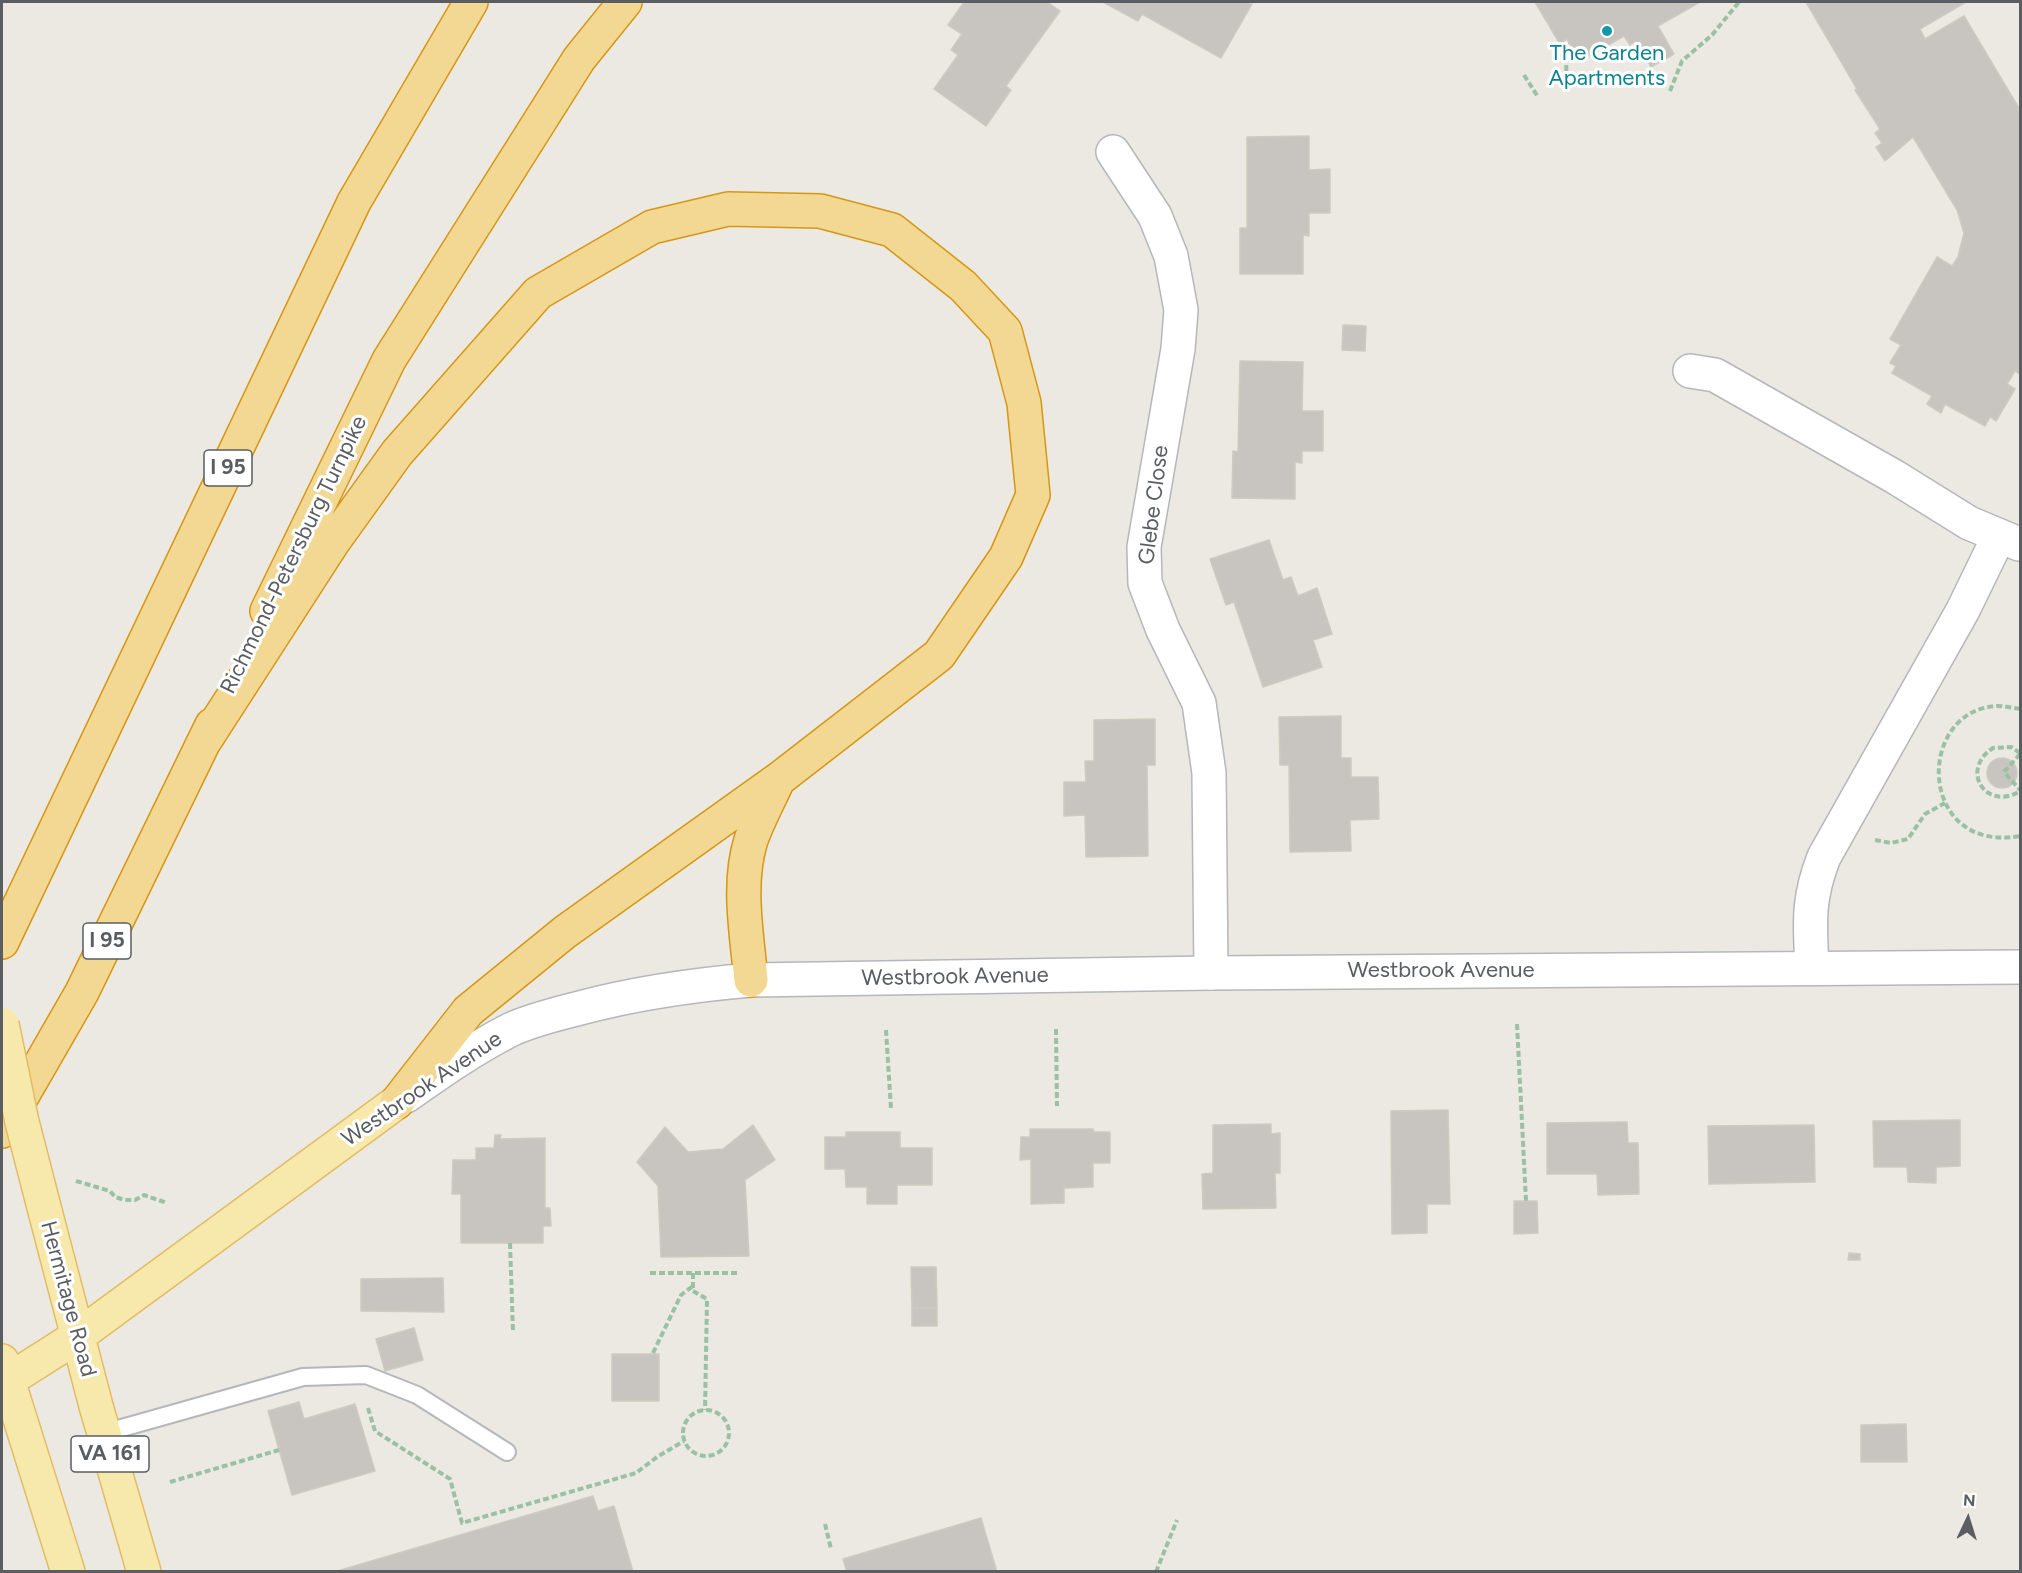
<!DOCTYPE html>
<html>
<head>
<meta charset="utf-8">
<style>
  body { margin:0 }
  #map { position:relative; width:2022px; height:1573px; overflow:hidden; background:#ebe9e1; font-family:Figtree,sans-serif }
  canvas { display:block }
  .frame { position:absolute; inset:0; border:3px solid #5a5d61; pointer-events:none }
  .north { position:absolute; left:1938px; top:1489px; width:60px; height:60px; -webkit-text-stroke:4px #fff; paint-order:stroke; rotate:4deg; font-size:16px; font-weight:700; line-height:24px; text-align:center; color:#5a5d61 }
  .north::after { content:''; display:block; margin:auto; width:21px; height:27px; background:#5a5d61; clip-path:polygon(50% 0,100% 100%,50% 72%,0 100%) }
</style>
</head>
<body>
<div id="map">
<canvas width="2022" height="1573"></canvas>
<div class="frame"></div>
<div class="north">N</div>
</div>
<script>
const c = document.querySelector('canvas').getContext('2d');
c.lineJoin = 'round';
function fill(path, color) { c.fillStyle = color; c.fill(path, 'evenodd'); }
function strokePath(path, color, width, dash) { c.strokeStyle = color; c.lineWidth = width; c.lineCap = dash ? 'butt' : 'round'; c.setLineDash(dash || []); c.stroke(path); }
function write(font, color, halo, rows, align = 'center') {
  c.font = font + ' Figtree,sans-serif'; c.lineWidth = 6; c.setLineDash([]); c.textBaseline = 'middle'; c.strokeStyle = halo; c.fillStyle = color; for (const [text, x, y, turn = 0] of rows) {
    c.save(); c.translate(x, y); c.rotate((+turn || 0) * Math.PI / 180); c.textAlign = isNaN(turn) ? turn : align; if (halo) c.strokeText(text, 0, 0); c.fillText(text, 0, 0); c.restore();
  }
}
const building = new Path2D(`
  M964,2H1047L1060,11L1006,86L1011,90L986,126L934,89L958,55L951,50L962,34L948,25Z
  M1103,2H1248L1252,4L1221,58L1142,14L1138,21Z
  M1535,2H1700L1658,26L1674,54L1651,67L1636,41L1630,45L1624,36L1580,61L1567,39L1560,44Z
  M1806,2H1966L1920,29L1925,39L1964,16L2020,110V374L2015,371L2007,384L2015,389L1996,421L1990,417L1985,426L1945,404L1941,413L1927,404L1932,396L1892,373L1896,366L1890,363L1901,345L1890,339L1937,257L1952,266L1958,257L1964,233L1957,210L1913,137L1885,161L1876,147L1882,143L1875,133L1880,129L1855,90L1857,89Z
  M1309,136V170L1330,169V213H1309V236L1303,235V274H1240V228H1247V137Z
  M1343,325L1366,326L1365,351L1342,350Z
  M1240,361L1303,362L1302,411H1323V451H1302V463L1295,462V499L1232,498L1233,451L1238,452Z
  M1269,540L1283,580L1291,577L1298,596L1317,588L1332,634L1313,640L1322,667L1263,687L1234,602L1226,605L1210,559Z
  M1341,716V758H1351V777H1378L1379,819L1350,820L1351,851L1290,852L1289,765H1280L1279,717Z
  M1155,719V765H1147L1148,856L1086,857L1085,815L1064,816V782H1086L1085,761H1094V720Z
  M1987 773a15 15 0 1 1 30 0a15 15 0 1 1-30 0Z
  M1448,1110L1450,1204H1427V1233L1392,1234L1391,1111Z
  M1960,1120V1166L1936,1167V1183L1908,1182L1907,1167H1874L1873,1121Z
  M1627,1122L1628,1143H1638L1639,1194L1598,1195L1597,1174H1547V1123Z
  M1271,1124V1134L1280,1133V1173H1275L1276,1208L1203,1209L1202,1174L1213,1173V1125Z
  M753,1125L775,1160L745,1180L749,1256L661,1257L658,1186L637,1162L665,1127L688,1152L723,1149Z
  M1814,1125L1815,1182L1709,1184L1708,1126Z
  M1030,1129H1093L1094,1132H1110V1163H1093V1187L1064,1188V1203L1031,1204V1159L1020,1160L1021,1137H1030Z
  M846,1132H900V1148H932V1185H897V1204H867V1187H846L845,1169H825V1137H846Z
  M495,1135H501L500,1139L545,1138V1208H550L551,1226H543V1243H461V1194H452L453,1160H476V1148H494Z
  M1514,1201H1537L1538,1233L1514,1234Z
  M1849,1253L1860,1254V1260H1848Z
  M911,1267H936L937,1308H912Z
  M443,1278L444,1312L361,1311V1279Z
  M912,1308H937V1326H912Z
  M414,1328L423,1360L385,1371L376,1339Z
  M612,1354H659V1401H612Z
  M299,1402L304,1419L355,1404L375,1471L292,1495L268,1411Z
  M1906,1424L1907,1462H1861V1425Z
  M593,1496L598,1511L614,1506L633,1572H334Z
  M981,1518L997,1572H847L843,1559Z`);
fill(building, '#c8c5c0');
strokePath(building, '#cfcac0', 1.5);
const service = new Path2D(`
  M104,1433L303,1377L366,1375L417,1395L507,1452`);
const minor = new Path2D(`
  M1113,152L1155,216L1171,256L1181,310L1178,349L1144,547L1145,583L1163,630L1199,703L1209,773L1211,973
  M1690,371L1715,375L1895,477L1969,523L2019,544
  M1812,968C1810,924 1807,900 1824,857L1963,610L1999,536`);
const tertiary = new Path2D(`
  M406,1096C440,1072 473,1049 510,1030C531,1020 557,1014 580,1008C636,993 692,985 751,980L1211,973L2020,967`);
const primary = new Path2D(`
  M45,1211L96,1406L144,1572
  M2,1361L68,1572
  M7,1381L78,1336L397,1102`);
const motorway = new Path2D(`
  M267,611L389,360L579,59L625,2
  M202,745L333,542L397,453L538,293L652,227L728,209L820,211L892,230L963,286L1005,331L1024,403L1033,495L1006,557L939,655L779,779L565,932L468,1011L397,1102
  M2,942L354,202L471,2
  M751,980C747,935 737,884 751,840C758,820 769,800 778,780
  M2,1131L82,992L212,725`);
strokePath(service, '#b4b7bb', 20);
strokePath(minor, '#b4b7bb', 36);
strokePath(tertiary, '#b4b7bb', 36);
strokePath(primary, '#e2bc63', 36);
strokePath(motorway, '#d69716', 36);
strokePath(new Path2D(`
  M1524,75L1538,97
  M1566,80L1567,43
  M1670,91L1682,61L1712,35L1739,2
  M2020,709C2013,708 2005,706 1997,706C1915,710 1917,854 2020,836
  M2020,753L2011,747L1993,748C1959,770 1986,812 2020,791
  M2020,754L2004,772L2020,790
  M1875,840L1891,843L1908,839L1925,814L1945,803
  M1517,1024L1526,1201
  M1056,1029L1057,1106
  M886,1030L891,1109
  M76,1181L110,1191L115,1197L125,1200H135L144,1195L167,1203
  M510,1243L513,1332
  M650,1273H739
  M693,1273V1291L707,1299L705,1410
  M653,1353L681,1295L693,1286
  M368,1408L375,1431L450,1479L462,1523L636,1473L657,1457L684,1441
  M683 1433a23 23 0 1 1 46 0a23 23 0 1 1-46 0Z
  M170,1482L279,1450
  M825,1524L831,1549
  M1156,1572L1177,1520`), '#9ac1a4', 4, [6, 3]);
strokePath(service, '#fff', 16);
strokePath(minor, '#fff', 33);
strokePath(tertiary, '#fff', 33);
strokePath(primary, '#f6e9ab', 33);
strokePath(motorway, '#f2d892', 33);
const primaryBridge = new Path2D(`
  M2,1024L22,1122L45,1211`);
strokePath(primaryBridge, '#e2bc63', 36, []);
strokePath(primaryBridge, '#f6e9ab', 33);
for (const [x, y, r, color] of [
  [1607,31,6,"#0f9aa8"]
]) { const dot = new Path2D(); dot.arc(x, y, r, 0, 2 * Math.PI); c.fillStyle = color; c.fill(dot); strokePath(dot, '#fff', 2); }
for (const [x, y, w] of [
  [228,468,48],
  [107,941,48],
  [110,1454,78]
]) { const box = new Path2D(); box.roundRect(x - w / 2, y - 18, w, 36, 4.5); c.fillStyle = '#fff'; c.fill(box); strokePath(box, '#5a5d61', 1.5); }
write('bold 21px', '#5a5d61', null, [
  ["I 95",228,468],
  ["I 95",107,941],
  ["VA 161",110,1454]
]);
write('22px', '#0d838f', '#fff', [
  ["The Garden",1607,54],
  ["Apartments",1607,79]
]);
write('22px', '#5a5d61', '#fff', [
  ["Glebe Close",1154,505,-83],
  ["Richmond-Petersburg Turnpike",294,555,-64],
  ["Westbrook Avenue",1441,971],
  ["Westbrook Avenue",955,977,-1],
  ["Westbrook Avenue",422,1089,-34],
  ["Hermitage Road",68,1299,75]
]);
</script>
</body>
</html>
